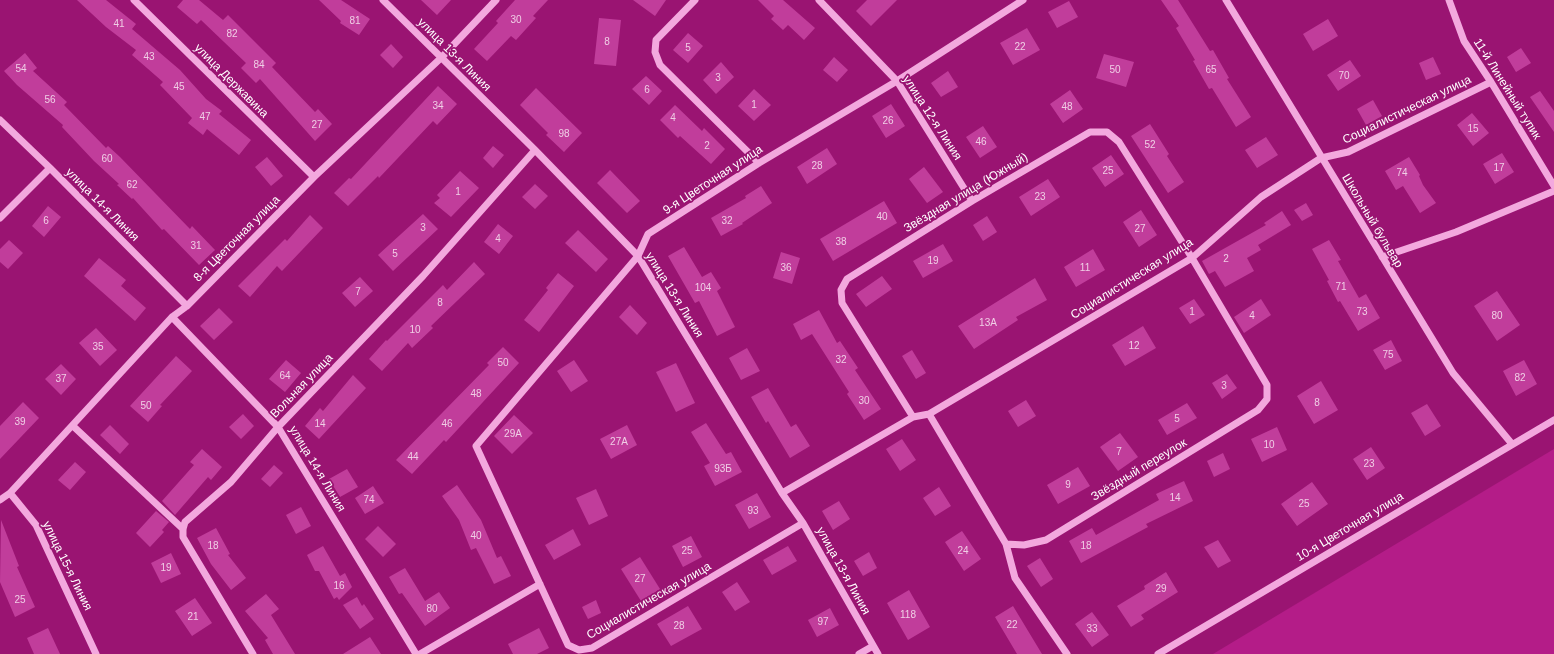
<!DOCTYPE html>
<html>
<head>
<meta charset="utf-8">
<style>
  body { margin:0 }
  canvas { display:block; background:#9a1472 }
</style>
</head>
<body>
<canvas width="1554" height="654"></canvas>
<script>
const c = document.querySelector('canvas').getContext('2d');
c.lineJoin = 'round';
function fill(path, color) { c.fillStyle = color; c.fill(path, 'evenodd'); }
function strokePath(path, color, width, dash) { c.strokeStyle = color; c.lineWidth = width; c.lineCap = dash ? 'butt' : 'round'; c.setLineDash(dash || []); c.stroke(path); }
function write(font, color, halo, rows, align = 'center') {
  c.font = font + ' Arial,sans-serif'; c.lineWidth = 3.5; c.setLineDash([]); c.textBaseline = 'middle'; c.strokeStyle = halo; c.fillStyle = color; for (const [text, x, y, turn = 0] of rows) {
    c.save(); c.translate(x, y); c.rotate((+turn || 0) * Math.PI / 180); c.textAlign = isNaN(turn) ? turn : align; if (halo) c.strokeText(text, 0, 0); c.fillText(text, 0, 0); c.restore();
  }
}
fill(new Path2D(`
  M1554,449V654H1213Z`), '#b41c88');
fill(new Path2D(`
  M77,0H106L136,24L132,29L180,70L206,99L222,111L219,114L251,140L239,155L207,129L203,135L188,123L192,118L160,85L163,82L132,55L136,50L106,27Z
  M183,0H199L223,20L228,15L276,63L272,67L315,112L318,109L332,124L315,141L260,79L256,83L241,68L246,63L201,20L197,24L177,7Z
  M319,0H341L370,19L359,35L340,23L341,21Z
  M421,0H451L437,15Z
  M515,0H548L533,16L536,18L516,40L511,36L487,61L474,49L498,23L496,21Z
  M633,0H666L655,16Z
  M758,0H783L815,28L804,40L788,25L783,30L771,19L774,16Z
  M867,0H897L871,26L856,11Z
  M1161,0H1178L1210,51L1213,50L1229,78L1227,79L1251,117L1236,127L1212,88L1209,89L1193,61L1195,60L1176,28L1179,26Z
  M1069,1L1078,17L1057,28L1048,12Z
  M599,18L621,20L616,66L594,64Z
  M1328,19L1338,36L1313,51L1303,34Z
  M1027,28L1040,50L1013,65L1000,43Z
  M688,33L703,46L688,63L673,50Z
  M391,44L403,57L393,68L380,55Z
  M1521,48L1531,63L1516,72L1507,57Z
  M25,53L37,68L33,71L67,102L64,105L106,148L108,146L120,157L190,229L192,226L215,250L199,265L164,229L162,230L133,198L132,199L117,185L119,184L94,161L62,127L63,125L17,85L4,71Z
  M1104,54L1134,62L1126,87L1096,78Z
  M834,57L848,70L837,82L823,70Z
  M1433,57L1441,74L1426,80L1419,63Z
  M1350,60L1361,76L1338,91L1327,75Z
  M721,62L734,77L716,94L703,80Z
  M948,71L958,87L941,97L931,83Z
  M646,76L662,91L649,105L632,89Z
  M438,86L457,104L437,125L433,121L379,178L378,176L348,206L334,193L349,178L351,179Z
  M536,88L582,133L564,152L546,135L548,133L520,105Z
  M754,89L771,105L754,121L738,106Z
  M1070,90L1083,109L1063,123L1050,104Z
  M1540,91L1554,111V132L1530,97Z
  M1373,100L1382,116L1366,125L1357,109Z
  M891,104L905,126L886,138L872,116Z
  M675,105L702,131L704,128L725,149L711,164L680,136L678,138L660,120Z
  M1472,113L1489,133L1473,146L1457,125Z
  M1150,124L1169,154L1167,156L1184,182L1168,193L1131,136Z
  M983,126L997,147L980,158L966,137Z
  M1266,137L1278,155L1257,168L1245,150Z
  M493,146L504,155L493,168L483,158Z
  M827,148L837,164L807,184L797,167Z
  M1502,153L1514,172L1495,184L1483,164Z
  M1111,155L1124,174L1105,187L1092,168Z
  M267,157L283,176L271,186L255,167Z
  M1409,157L1420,175L1419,176L1423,185L1436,203L1420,213L1403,186L1396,190L1385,171Z
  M924,167L943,192L927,203L909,179Z
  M610,170L640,201L627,213L597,183Z
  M460,171L479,188L451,217L434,203L440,198L437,195Z
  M1048,179L1060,197L1031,216L1019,197Z
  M535,184L548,196L535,209L522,197Z
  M761,186L772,203L742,223L743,224L721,236L711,218L746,198L745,196Z
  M884,201L897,223L833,261L820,239Z
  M1306,203L1313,215L1302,221L1294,210Z
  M48,206L61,217L44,237L32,226Z
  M1141,210L1157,235L1139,247L1123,222Z
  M1282,211L1291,225L1258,245L1261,250L1247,258L1254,271L1225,287L1215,271L1209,274L1202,261L1266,225L1264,223Z
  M423,214L438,229L393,271L378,255Z
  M310,215L323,228L282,271L277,266L250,297L238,286L285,239L287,241Z
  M987,216L997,232L983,241L973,225Z
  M498,224L513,236L499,254L484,242Z
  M578,230L608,259L596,272L565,243Z
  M9,240L23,253L8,269L0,262V249Z
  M1329,240L1341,260L1338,261L1359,298L1366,294L1380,318L1358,331L1340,301L1338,302L1327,281L1329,280L1312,249Z
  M943,244L953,261L923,278L913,261Z
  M684,247L702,277L711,272L721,288L717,291L735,327L717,336L699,301L695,303L668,256Z
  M1093,249L1105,270L1076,287L1064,267Z
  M781,252L800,258L792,284L773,278Z
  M99,258L126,280L121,286L146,308L135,321L84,276Z
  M474,262L485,274L431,326L433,328L412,348L408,343L382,371L369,359L386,340L387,341L443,285L447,290Z
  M558,273L574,286L539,332L524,320L548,290L546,288Z
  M882,276L892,289L866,307L856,294Z
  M360,277L373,291L355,307L342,293Z
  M1035,278L1047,300L1016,317L1018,320L974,349L958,326Z
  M1497,291L1520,325L1497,341L1474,306Z
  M1194,299L1205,315L1190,324L1179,308Z
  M1261,299L1271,315L1244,333L1234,317Z
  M630,305L647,323L637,335L619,317Z
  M219,308L233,322L214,340L200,326Z
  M819,310L837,343L840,341L858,368L855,370L881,409L864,420L847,394L849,392L812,334L801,340L793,324Z
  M1143,326L1156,348L1125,366L1112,345Z
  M96,328L117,350L100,366L79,343Z
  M1391,340L1402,361L1385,370L1373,350Z
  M503,347L519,363L446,442L444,440L412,474L396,460L489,365L487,363Z
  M747,348L760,371L741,380L729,358Z
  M912,350L926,373L916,379L902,356Z
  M176,356L192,371L160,405L162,406L148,422L130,406Z
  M286,360L301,373L285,392L269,379Z
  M574,360L588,381L571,392L557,371Z
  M1524,360L1537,384L1516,396L1503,371Z
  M676,363L695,403L676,412L656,372Z
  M61,364L76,379L61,395L45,379Z
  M1227,374L1237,388L1222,399L1212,383Z
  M353,375L366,388L319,439L305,426L320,408L323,411Z
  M1321,381L1338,410L1314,424L1297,396Z
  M768,388L791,427L796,424L810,446L790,458L768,421L766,423L751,397Z
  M1026,400L1036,416L1018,427L1008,411Z
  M23,402L39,418L0,459V426Z
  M1187,403L1197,418L1167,435L1158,420Z
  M1427,404L1441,426L1425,436L1411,413Z
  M243,414L254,426L241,439L229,427Z
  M514,415L533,433L512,454L494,436Z
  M706,423L726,454L731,452L742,472L715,486L704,466L710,463L691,432Z
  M110,425L129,444L120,454L100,435Z
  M627,425L637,445L611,459L600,439Z
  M1277,427L1287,450L1262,462L1251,439Z
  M1120,433L1138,457L1118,471L1100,447Z
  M902,439L916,460L900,471L886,449Z
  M1371,447L1385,468L1367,480L1353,459Z
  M202,449L222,467L211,480L208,477L175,515L162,501L194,465L190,462Z
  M1223,453L1230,469L1214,477L1207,461Z
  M75,462L86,472L70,490L58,480Z
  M274,465L283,473L270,487L261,479Z
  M1078,467L1090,486L1058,504L1047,485Z
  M347,469L358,487L340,497L329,479Z
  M1184,481L1193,501L1146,524L1148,527L1081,563L1069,541L1092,528L1096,535L1159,500L1156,494Z
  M1312,482L1328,504L1297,526L1281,504Z
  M457,485L481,520L497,558L501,556L511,576L494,584L476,548L471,550L459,520L442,496Z
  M373,486L384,503L365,514L355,498Z
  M939,487L951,506L935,516L923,498Z
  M596,489L608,516L589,525L576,498Z
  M757,493L771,517L749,529L735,505Z
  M839,501L850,519L833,530L822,511Z
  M301,507L311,526L296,534L286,515Z
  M156,511L169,522L162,530L164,532L150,547L136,533Z
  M1,520L19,566L17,567L35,607L15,617L0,582Z
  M378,526L396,544L383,557L365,539Z
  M216,528L230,554L228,555L246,578L231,590L211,564L197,538Z
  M573,529L581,545L554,560L545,545Z
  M962,531L981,559L964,571L945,542Z
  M691,536L702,557L683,567L672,546Z
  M1218,540L1231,561L1218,568L1204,547Z
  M323,546L340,576L345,573L352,587L339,600L337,597L334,599L319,571H315L307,555Z
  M788,546L797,561L772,575L763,560Z
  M869,552L877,568L863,576L854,561Z
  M171,553L181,574L161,583L151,563Z
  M640,557L660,589L641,601L621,569Z
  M1040,558L1053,579L1041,587L1027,566Z
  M405,568L425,601L439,592L450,608L425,626L402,593L399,594L389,577Z
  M1166,572L1178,592L1141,615L1144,619L1131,627L1117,606L1145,589L1144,586Z
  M737,582L750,602L735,611L722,592Z
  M909,590L930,627L908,640L887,603Z
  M266,594L279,609L271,615L295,654H273L265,640L268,638L245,611Z
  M357,597L362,606L364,604L374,619L360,629L343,605Z
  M195,598L212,623L192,636L175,611Z
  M596,600L601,613L588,619L582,607Z
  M688,606L702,629L671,646L657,624Z
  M1013,606L1042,654H1017L995,617Z
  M830,608L839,625L817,637L808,620Z
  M1092,612L1109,635L1092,647L1075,624Z
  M48,628L60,654H34L27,638Z
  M539,628L549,648L537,654H513L508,644Z
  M370,637L381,654H343Z`), '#c13d9b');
strokePath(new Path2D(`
  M134,0L314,177
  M383,0L535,150L638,256L782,493L803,523L878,654
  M695,0L656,40L655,52L660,65L759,163
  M819,0L897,81L972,201
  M1226,0L1453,373L1512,444
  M1449,0L1464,41L1491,82L1554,186
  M0,120L50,168L187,306
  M0,218L50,168
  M1382,257L1456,232L1554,191
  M172,317L278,427L416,654
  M913,417L842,303L841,290L847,279L972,201L1090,132H1107L1119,142L1192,258L1267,385V399L1258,410L1046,540L1024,545L1006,544L929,414
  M73,426L183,529
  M10,493L36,525L96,654
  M782,493L913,417L929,414L1192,258L1261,197L1321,158L1348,152L1491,82
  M0,500L10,493L172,317L187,306L314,177L442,57L496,0
  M803,523L592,648L579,650L568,645L476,446L638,256L648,234L759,163L897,81L1023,0
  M1006,544L1015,578L1067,654
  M253,654L183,537V529L185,522L231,482L278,427L423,276L535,150
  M420,654L540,584
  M859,654L873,646
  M1158,654L1554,420`), '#f3a8de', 7);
write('10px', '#f0cee6', null, [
  ["30",516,20],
  ["81",355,21],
  ["41",119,24],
  ["82",232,34],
  ["8",607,42],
  ["22",1020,47],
  ["5",688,48],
  ["43",149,57],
  ["84",259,65],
  ["54",21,69],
  ["50",1115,70],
  ["65",1211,70],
  ["70",1344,76],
  ["3",718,78],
  ["45",179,87],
  ["6",647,90],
  ["56",50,100],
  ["1",754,105],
  ["34",438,106],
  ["48",1067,107],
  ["47",205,117],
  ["4",673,118],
  ["26",888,121],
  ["27",317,125],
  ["15",1473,129],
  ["98",564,134],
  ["46",981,142],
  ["52",1150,145],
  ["2",707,146],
  ["60",107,159],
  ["28",817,166],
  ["17",1499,168],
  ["25",1108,171],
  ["74",1402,173],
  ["62",132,185],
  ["1",458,192],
  ["23",1040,197],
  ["40",882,217],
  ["6",46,221],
  ["32",727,221],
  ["3",423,228],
  ["27",1140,229],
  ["4",498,239],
  ["38",841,242],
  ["31",196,246],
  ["5",395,254],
  ["2",1226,259],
  ["19",933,261],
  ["36",786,268],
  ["11",1085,268],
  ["71",1341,287],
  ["104",703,288],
  ["7",358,292],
  ["8",440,303],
  ["1",1192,312],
  ["73",1362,312],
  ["4",1252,316],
  ["80",1497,316],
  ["13А",988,323],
  ["10",415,330],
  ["12",1134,346],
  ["35",98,347],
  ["75",1388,355],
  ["32",841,360],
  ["50",503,363],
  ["64",285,376],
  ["82",1520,378],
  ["37",61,379],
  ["3",1224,386],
  ["48",476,394],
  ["30",864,401],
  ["8",1317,403],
  ["50",146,406],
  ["5",1177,419],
  ["39",20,422],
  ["14",320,424],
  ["46",447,424],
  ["29А",513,434],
  ["27А",619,442],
  ["10",1269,445],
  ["7",1119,452],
  ["44",413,457],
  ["23",1369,464],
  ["93Б",723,469],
  ["9",1068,485],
  ["14",1175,498],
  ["74",369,500],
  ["25",1304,504],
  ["93",753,511],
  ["40",476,536],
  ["18",213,546],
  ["18",1086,546],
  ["25",687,551],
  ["24",963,551],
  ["19",166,568],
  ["27",640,579],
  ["16",339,586],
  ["29",1161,589],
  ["25",20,600],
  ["80",432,609],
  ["118",908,615],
  ["21",193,617],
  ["97",823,622],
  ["22",1012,625],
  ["28",679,626],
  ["33",1092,629]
]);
write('12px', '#fff', '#9a1472', [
  ["улица 13-я Линия",454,55,45],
  ["улица Державина",231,81,45],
  ["11-й Линейный тупик",1507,89,58],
  ["Социалистическая улица",1407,110,-26],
  ["улица 12-я Линия",932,118,57],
  ["9-я Цветочная улица",713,180,-33],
  ["Звёздная улица (Южный)",966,193,-31],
  ["улица 14-я Линия",102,205,45],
  ["Школьный бульвар",1372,221,59],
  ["8-я Цветочная улица",237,239,-45],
  ["Социалистическая улица",1132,279,-32],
  ["улица 13-я Линия",674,295,58],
  ["Вольная улица",302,386,-46],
  ["улица 14-я Линия",317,469,59],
  ["Звёздный переулок",1139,470,-31],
  ["10-я Цветочная улица",1350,527,-31],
  ["улица 15-я Линия",67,566,64],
  ["улица 13-я Линия",843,571,61],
  ["Социалистическая улица",649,601,-30]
]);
</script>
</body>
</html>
